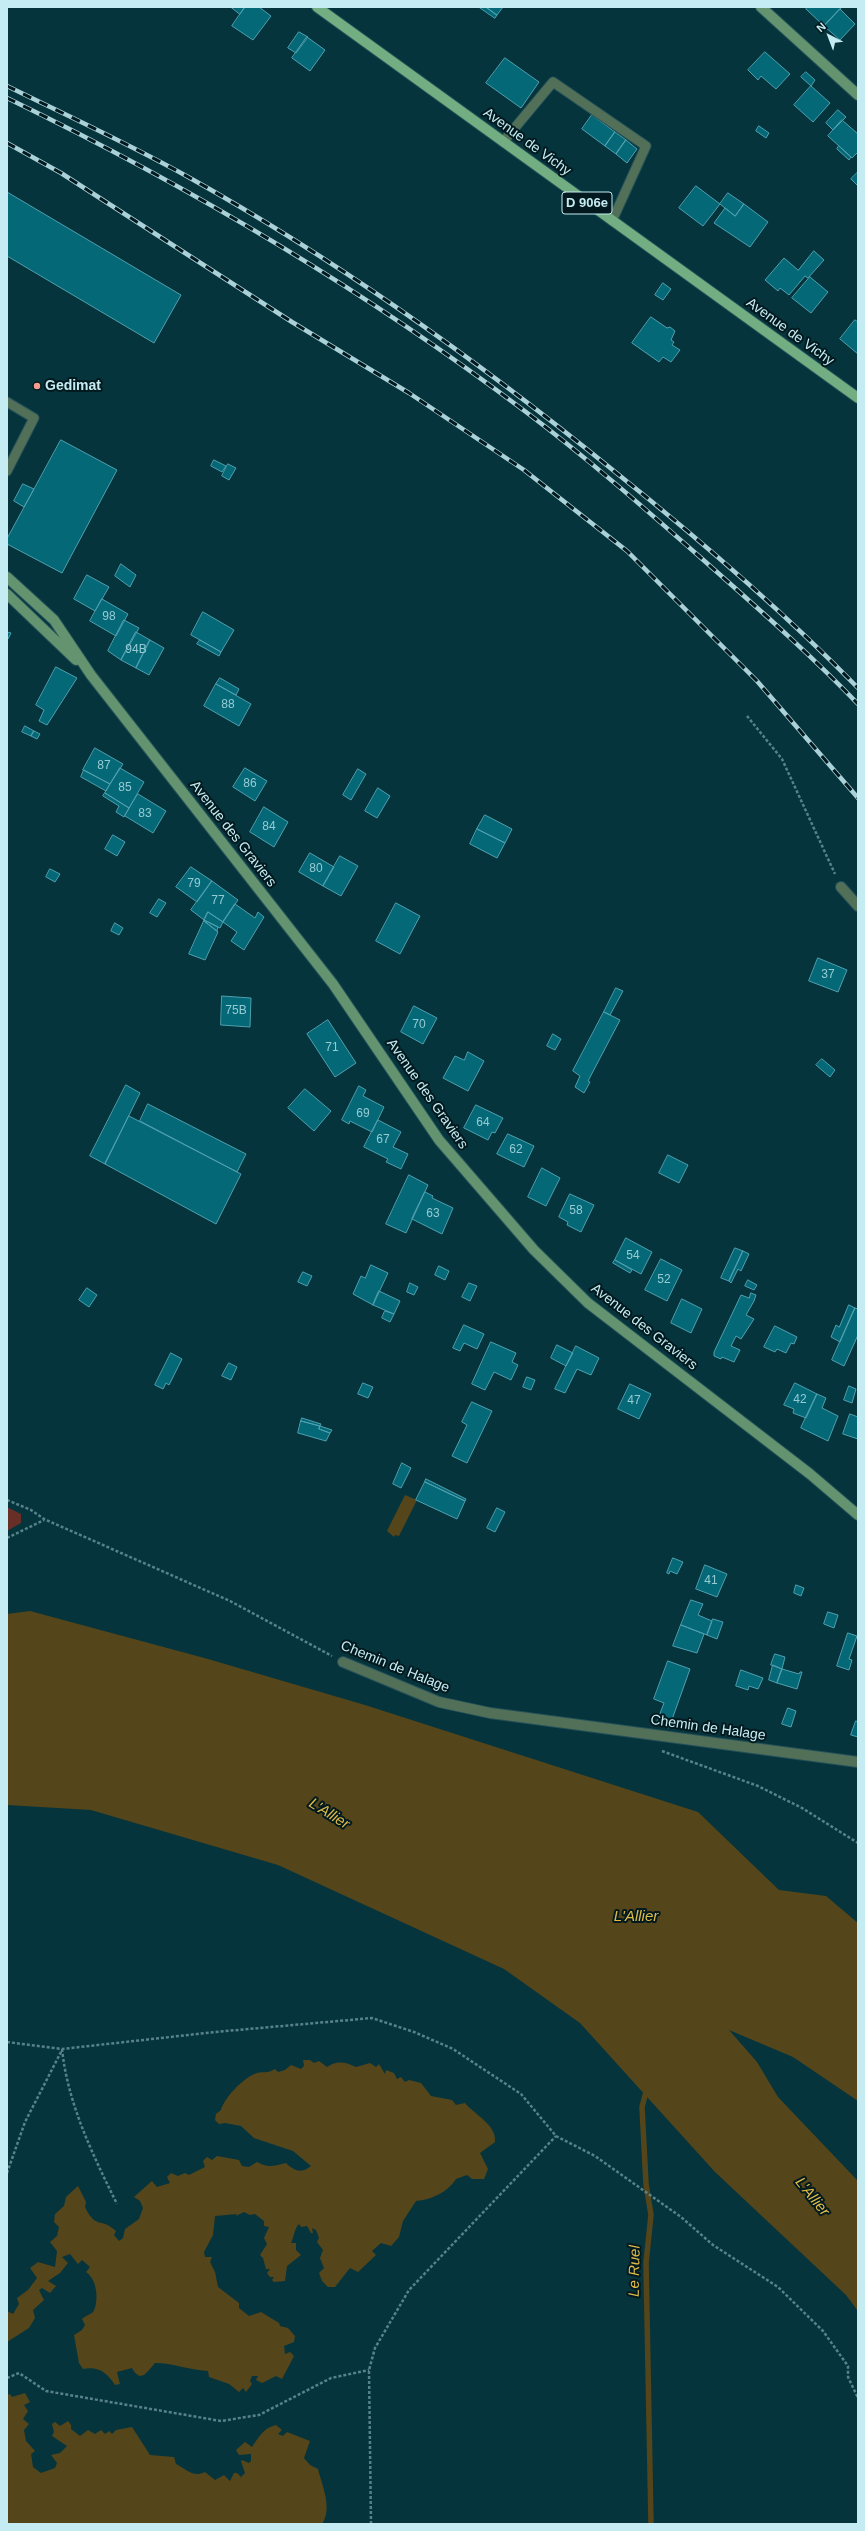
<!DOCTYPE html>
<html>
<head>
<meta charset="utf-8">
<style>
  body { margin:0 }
  #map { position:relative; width:865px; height:2531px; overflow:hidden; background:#06343c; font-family:Arial,sans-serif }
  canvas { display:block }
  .frame { position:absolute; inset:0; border:8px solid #c6ecf3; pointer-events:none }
  .north { position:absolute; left:809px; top:16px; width:40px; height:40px; -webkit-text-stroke:3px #021a1f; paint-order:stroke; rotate:318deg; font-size:11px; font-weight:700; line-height:16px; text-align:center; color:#c6ecf3 }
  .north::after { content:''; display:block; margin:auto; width:14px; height:18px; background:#c6ecf3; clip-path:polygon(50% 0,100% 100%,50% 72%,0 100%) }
</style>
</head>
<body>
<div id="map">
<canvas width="865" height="2531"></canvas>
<div class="frame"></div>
<div class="north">N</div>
</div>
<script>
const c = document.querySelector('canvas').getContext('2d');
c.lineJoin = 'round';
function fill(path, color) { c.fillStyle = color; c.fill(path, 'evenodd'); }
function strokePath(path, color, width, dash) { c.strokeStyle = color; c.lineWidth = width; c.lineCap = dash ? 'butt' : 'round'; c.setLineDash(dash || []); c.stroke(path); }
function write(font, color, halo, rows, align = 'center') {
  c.font = font + ' Arial,sans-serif'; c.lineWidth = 4; c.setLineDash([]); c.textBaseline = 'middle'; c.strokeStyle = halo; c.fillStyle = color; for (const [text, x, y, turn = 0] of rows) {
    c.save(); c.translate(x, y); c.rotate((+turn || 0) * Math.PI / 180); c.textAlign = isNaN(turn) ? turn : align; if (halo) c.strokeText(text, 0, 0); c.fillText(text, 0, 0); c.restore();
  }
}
fill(new Path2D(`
  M7,1507L21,1514V1523L7,1531Z`), '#682f26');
fill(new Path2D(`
  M405,1495L417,1500L399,1536L395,1535L394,1537L387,1531Z
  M30,1611L208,1659L365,1705L698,1812L779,1890L826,1896L858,1923V2101L793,2057L729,2030L757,2062L778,2097L858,2181V2311L846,2295L715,2172L580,2023L504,1969L278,1865L91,1810L7,1805V1614Z
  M303,2060H310L314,2063L319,2061L327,2067C337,2060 346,2062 356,2067L370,2063L376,2067L379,2064L385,2074L386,2070L394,2073L397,2079L401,2077L405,2082L409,2080L421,2083L431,2096L452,2100L456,2105L465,2103C475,2115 497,2125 495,2142L480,2153L488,2169L484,2179H472L467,2175L456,2179C448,2192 431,2200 416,2201L403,2221L399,2237L391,2246L381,2243L372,2251L376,2255L358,2272L350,2268L335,2287H328L322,2281L319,2273L324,2268L320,2258L323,2250L317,2242L319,2238L316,2230L312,2228L313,2233H311L307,2226L301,2227L299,2224C294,2229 294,2237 291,2243H296V2250L301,2255L287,2266L285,2281L274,2282L272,2280L274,2277H270L267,2273L270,2269H266L263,2258L260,2255L267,2244L264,2238L269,2227L264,2226V2221L255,2214L250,2215L244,2212L236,2216L237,2214L215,2216L213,2235L204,2252L205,2257H212L210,2262L215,2272L218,2287L239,2303V2308L249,2316L261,2312L279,2323L280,2326L288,2328L295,2336L294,2342L284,2346L285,2354L290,2352L294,2356L282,2379L276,2376L262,2383L256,2380L258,2376H252L250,2381L252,2384L246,2392L243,2388L239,2392L229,2384L209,2377L208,2371C189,2370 173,2363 155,2363C147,2372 141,2384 132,2368L117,2372L120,2384L115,2385C107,2373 99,2366 83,2369L79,2363L74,2335L82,2330L85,2325L82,2319C85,2316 91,2314 93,2312C99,2303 98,2280 86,2272L90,2267L82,2260L78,2264L70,2254L62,2257L68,2263L60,2273L48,2281L56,2286L50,2293L42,2288L39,2290L44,2300L33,2310L35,2318L29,2328L7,2342V2311L13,2314L19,2304L17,2298L28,2290L37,2278L30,2268L38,2262L55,2267L57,2251L50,2242L57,2236L59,2227L54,2222L55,2214L64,2206L66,2197L78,2186L86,2202L85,2207C96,2230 101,2217 116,2231L114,2235L119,2241L123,2238L125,2229L139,2219L143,2208L140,2201L134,2197L152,2181L157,2187L170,2183L167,2177L171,2173L178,2176L185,2173L189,2175L205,2167L203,2161L207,2157L212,2160L217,2156L239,2160L242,2166L249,2167L257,2162C267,2168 275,2166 286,2163C294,2171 302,2174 311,2166L293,2151L254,2138L241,2126L225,2123L219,2124L215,2120L216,2114L221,2110C224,2098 244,2077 257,2073C264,2071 267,2074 275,2069L278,2072L285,2070L291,2065L301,2069L304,2066Z
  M25,2393L30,2402L24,2405L28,2411L23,2419L29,2424L24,2430L26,2441L35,2451L31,2454L33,2467L41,2473L55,2468L57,2463L51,2455L60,2453L67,2446L52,2436L54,2432L52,2424L55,2422L60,2426L68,2421L71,2425V2429L80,2436L88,2430L95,2434L101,2430L105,2434L109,2431L112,2434L116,2430L132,2427L150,2455L174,2457L176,2464C186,2469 193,2478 205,2472L215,2480L224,2475L230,2481L234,2473H237L241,2477L245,2473L241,2461L242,2460L249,2463L251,2461V2454L239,2455L236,2450L245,2442L252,2447C259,2437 263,2428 276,2425L282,2430L278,2434L283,2436L287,2432L310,2441L304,2458L310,2465L318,2469C322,2486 333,2508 322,2524H7V2395L10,2394L12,2397Z`), '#54461a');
strokePath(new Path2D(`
  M647,2088L642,2107L646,2184L651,2215L646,2263L651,2524`), '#54461a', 5.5);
const building = new Path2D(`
  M231,7H245L240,14Z
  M245,7H259L271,16L253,40L232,26Z
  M479,7H486L497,15L495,18Z
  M486,7H503L497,15Z
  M808,7H842L824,26L806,9Z
  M840,9L855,24L840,40L824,26Z
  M299,32L308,37L296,53L288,48Z
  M307,37L325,50L310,71L292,58Z
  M765,52L790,74L776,89L761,76L758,80L748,70Z
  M505,58L539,82L521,108L486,83Z
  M806,72L815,80L811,86L801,77Z
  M811,86L830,103L813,122L794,105Z
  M838,110L846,117L833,130L826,123Z
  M592,115L615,132L605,146L582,129Z
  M842,120L858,134V152L852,158L828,136Z
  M759,126L769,133L766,138L756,131Z
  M615,132L626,140L616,154L605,146Z
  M626,140L637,149L627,163L616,154Z
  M839,146L851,157L849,160L837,149Z
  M858,172V186L851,179Z
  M696,186L720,204L703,226L679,208Z
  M7,192L181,295L154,343L7,256Z
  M728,193L744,204L735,216L720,204Z
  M744,204L768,222L750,247L714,223L725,208L735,216Z
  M814,251L824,260L808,278L805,276L789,295L780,288L778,291L765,280L784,258L798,270Z
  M810,277L828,292L811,313L792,298Z
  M663,283L671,289L663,300L655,295Z
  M651,317L667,328L670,327L675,331L671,340L674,342L672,345L680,350L671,362L663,357L659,362L632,343Z
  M855,320L858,322V354L840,339Z
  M61,440L117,470L62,573L7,544V539Z
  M214,460L226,466L222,472L211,466Z
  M228,464L236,468L229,480L222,476Z
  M23,484L34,489L24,507L14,501Z
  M121,564L136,575L130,587L115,576Z
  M87,575L109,587L95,611L74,599Z
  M102,599L128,614L116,636L90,621Z
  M203,612L234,630L221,652L191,635Z
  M124,620L139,628L121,660L108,651Z
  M7,632L11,633L8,639H7Z
  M136,632L150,640L136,668L121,660Z
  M150,640L164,648L149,675L136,668Z
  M200,640L221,652L219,656L197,644Z
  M56,667L77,678L47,725L39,721L44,710L36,705Z
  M220,678L239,689L236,695L216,684Z
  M216,684L251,704L239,726L204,706Z
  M25,726L34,731L31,736L22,732Z
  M34,731L40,734L37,739L31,736Z
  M95,748L123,764L110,784L83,770Z
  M120,768L144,782L129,808L105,793Z
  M245,768L267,781L255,801L233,787Z
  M358,769L366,774L351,800L343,795Z
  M84,770L110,784L106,791L81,777Z
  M378,788L390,796L377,818L365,811Z
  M105,793L129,808L124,817L116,812L119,806L103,796Z
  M138,794L166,811L153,833L125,816Z
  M264,807L288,822L274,847L250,832Z
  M485,815L512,829L505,843L477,829Z
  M477,829L505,843L497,858L470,844Z
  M113,835L125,842L117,856L105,849Z
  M310,853L334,867L323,886L299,872Z
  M340,856L358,866L341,896L323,886Z
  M191,867L212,881L197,902L176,887Z
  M50,869L60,874L55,882L46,877Z
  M212,881L238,900L223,922L208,912L204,920L191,910Z
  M159,899L166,903L157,917L150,913Z
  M396,903L420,916L400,954L376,941Z
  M235,904L255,918L258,912L264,917L244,950L231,941L237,932L223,922Z
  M208,912L223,922L220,928L204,920Z
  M204,920L218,927L217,931L204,921Z
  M204,921L218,932L205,960L189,954Z
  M115,923L123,928L119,935L111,931Z
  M818,958L847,970L838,992L809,981Z
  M616,988L623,991L610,1015L604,1012Z
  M222,996L251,998L250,1027L221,1025Z
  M414,1006L437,1018L423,1044L401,1032Z
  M604,1012L620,1020L588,1081L590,1082L584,1093L575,1087L580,1076L573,1071Z
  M328,1020L356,1063L335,1077L307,1034Z
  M553,1034L561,1039L555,1050L547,1046Z
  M468,1052L484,1061L468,1091L443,1078L455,1056L464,1060Z
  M822,1059L835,1070L830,1077L816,1065Z
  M126,1085L140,1093L105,1164L90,1156Z
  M359,1086L366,1090L363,1096L384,1107L372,1132L350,1121L349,1124L342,1120Z
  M305,1089L331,1111L314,1131L288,1108Z
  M148,1104L246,1154L237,1172L140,1121Z
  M476,1105L503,1118L495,1133L492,1132L488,1140L464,1128Z
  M129,1116L241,1174L216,1224L105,1164Z
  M378,1120L401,1132L393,1147L408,1154L401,1169L386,1162L388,1159L364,1147Z
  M508,1134L534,1146L524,1167L497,1154Z
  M668,1155L688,1165L679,1183L659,1173Z
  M542,1168L560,1178L546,1206L528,1197Z
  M409,1175L428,1185L406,1233L386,1224Z
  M425,1192L433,1196L432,1198L453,1208L442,1234L412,1219Z
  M570,1194L594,1205L581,1232L567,1225L568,1222L559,1217Z
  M626,1238L652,1252L641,1274L615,1260Z
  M735,1248L743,1251L729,1281L721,1278Z
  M743,1251L749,1254L741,1271L738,1269L731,1283L729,1281Z
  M661,1259L682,1270L667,1301L645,1290Z
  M615,1260L632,1270L630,1273L613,1263Z
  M371,1265L388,1273L373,1305L353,1294L361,1276L365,1278Z
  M439,1266L449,1271L445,1280L435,1275Z
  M303,1272L312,1276L307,1286L298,1282Z
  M748,1280L757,1285L754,1290L745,1286Z
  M410,1283L418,1287L414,1295L407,1292Z
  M469,1283L477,1286L470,1301L462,1297Z
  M87,1288L97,1295L89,1307L79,1300Z
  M379,1291L400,1301L394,1314L373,1305Z
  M751,1293L756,1295L754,1301L746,1315L754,1319L741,1339L736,1336L731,1346L740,1350L734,1362L722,1357L721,1359L714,1356V1352L741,1295L749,1298Z
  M682,1299L702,1309L691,1333L671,1323Z
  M849,1305L855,1308L840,1342L831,1337L836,1325L839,1327Z
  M855,1308L858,1309V1335L844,1366L832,1360Z
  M385,1311L394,1314L390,1322L382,1318Z
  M464,1325L484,1334L477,1349L464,1343L460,1351L453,1348Z
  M775,1326L797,1337L794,1344L791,1343L786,1353L777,1349L775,1352L764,1347Z
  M491,1342L516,1353L512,1362L518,1365L511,1380L494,1372L485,1390L472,1384Z
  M557,1345L573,1353L566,1366L551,1358Z
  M576,1346L599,1358L591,1375L577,1369L565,1393L555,1389Z
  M171,1353L182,1359L169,1385L166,1383L163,1389L155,1385Z
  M229,1363L237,1367L231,1380L222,1376Z
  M527,1377L535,1380L531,1390L523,1387Z
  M363,1383L373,1387L368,1398L358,1394Z
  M795,1383L817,1394L806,1418L793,1413L794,1409L784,1405Z
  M630,1384L651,1394L639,1419L618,1409Z
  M849,1386L856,1389L852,1403L844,1400Z
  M817,1394L826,1398L822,1408L838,1416L828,1441L801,1428Z
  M472,1402L492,1411L467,1463L452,1456L467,1425L462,1422Z
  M850,1414L858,1417V1439L843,1434Z
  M302,1418L321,1424L320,1426L301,1421Z
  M301,1421L320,1426L319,1429L330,1433L326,1441L298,1433Z
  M320,1426L332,1430L330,1433L319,1429Z
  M402,1463L411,1468L401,1488L393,1484Z
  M426,1479L466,1499L465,1501L425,1482Z
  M425,1482L465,1501L457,1519L416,1500Z
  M497,1508L505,1512L495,1532L487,1528Z
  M673,1558L683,1562L677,1574L670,1571L669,1574L667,1573Z
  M705,1565L727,1574L717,1597L696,1589Z
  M796,1585L804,1588L801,1596L794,1593Z
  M691,1600L703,1604L698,1615L712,1621L707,1635L681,1625Z
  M828,1612L838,1615L834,1628L824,1624Z
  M713,1619L723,1622L717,1639L707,1635Z
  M681,1625L704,1634L697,1653L673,1646Z
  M848,1633L857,1636L849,1659L852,1660L849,1670L837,1666Z
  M775,1654L785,1657L782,1669L771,1665Z
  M668,1661L690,1669L669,1728L656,1724L664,1703L654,1699Z
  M773,1665L782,1669L777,1683L769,1680Z
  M782,1669L799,1674L800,1672H802L797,1689L777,1683Z
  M741,1670L763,1678L758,1689L749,1686L748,1690L736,1686Z
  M788,1708L796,1711L791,1727L782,1724Z
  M856,1721L858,1722V1737L851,1735Z`);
fill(building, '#056877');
strokePath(building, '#4fa0af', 1);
const lane = new Path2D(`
  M503,142L553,82L646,146L612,221
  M7,402L34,418L7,471`);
const street = new Path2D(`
  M841,887L858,906
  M343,1662L439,1702L490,1713L858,1762`);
const secondary = new Path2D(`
  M761,7L858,95
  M7,577L54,620L91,675L333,984L439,1140L534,1250L588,1303L810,1474L858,1515
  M7,594L76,660`);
const primary = new Path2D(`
  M317,7L858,398`);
strokePath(lane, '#255159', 11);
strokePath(street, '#255159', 12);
strokePath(secondary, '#255159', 12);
strokePath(primary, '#255159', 12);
strokePath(new Path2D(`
  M747,716L782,759L835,874
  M7,1500L31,1510L44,1519L230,1601L332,1656
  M7,1538L44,1520
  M662,1751L758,1786L802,1808L858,1843
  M7,2042L62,2049L215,2032L372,2018L414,2032L453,2049L521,2094L556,2136L595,2156L681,2217L713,2245L778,2287L823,2331L848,2366V2377L858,2398
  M62,2049C68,2105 93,2155 117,2204
  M7,2173L25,2122L62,2050
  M7,2378L19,2373L46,2391L221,2421L259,2415L331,2378L369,2370
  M371,2524L369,2370L375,2348L409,2290L556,2136`), '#58828a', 2.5, [3, 2]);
strokePath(lane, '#526f58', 9);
strokePath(street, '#526f58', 10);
strokePath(secondary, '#64936f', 10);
strokePath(primary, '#72ae81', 10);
const rail = new Path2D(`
  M7,86C68,116 131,145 190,178C340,262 481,363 614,471C699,539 782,610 858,688
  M7,98C189,186 364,290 526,412C586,457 643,507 700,557C754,605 808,652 858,704
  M7,143L61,173L292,322L409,393L524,470L627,551L757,681L858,798`);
strokePath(rail, '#aad1d8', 4.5);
strokePath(rail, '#021a1f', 3, [9]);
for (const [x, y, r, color] of [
  [37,386,4,"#f49d8d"]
]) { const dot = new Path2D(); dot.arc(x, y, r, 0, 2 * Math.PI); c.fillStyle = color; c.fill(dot); strokePath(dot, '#021a1f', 1.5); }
write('12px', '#96cbd4', null, [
  ["98",109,617],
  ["94B",136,650],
  ["88",228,705],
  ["87",104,766],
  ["86",250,784],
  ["85",125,788],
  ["83",145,814],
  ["84",269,827],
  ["80",316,869],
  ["79",194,884],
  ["77",218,901],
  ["37",828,975],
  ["75B",236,1011],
  ["70",419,1025],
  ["71",332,1048],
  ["69",363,1114],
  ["64",483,1123],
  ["67",383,1140],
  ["62",516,1150],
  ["58",576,1211],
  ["63",433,1214],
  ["54",633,1256],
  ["52",664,1280],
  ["42",800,1400],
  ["47",634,1401],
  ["41",711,1581]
]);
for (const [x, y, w] of [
  [587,203,50]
]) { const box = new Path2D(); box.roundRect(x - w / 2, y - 11, w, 22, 3); c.fillStyle = '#021a1f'; c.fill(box); strokePath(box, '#c6ecf3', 1); }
write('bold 13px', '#c6ecf3', null, [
  ["D 906e",587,203]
]);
write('14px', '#c6ecf3', '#021a1f', [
  ["Avenue de Vichy",527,142,36],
  ["Avenue de Vichy",790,332,36],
  ["Avenue des Graviers",233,834,52],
  ["Avenue des Graviers",427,1094,55],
  ["Avenue des Graviers",644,1327,38],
  ["Chemin de Halage",395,1667,22],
  ["Chemin de Halage",708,1728,8]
]);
write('bold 14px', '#c6ecf3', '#021a1f', [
  ["Gedimat",45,386]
], 'left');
write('italic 15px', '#e0bb48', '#021a1f', [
  ["L'Allier",329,1814,32],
  ["L'Allier",636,1917],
  ["L'Allier",812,2197,51],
  ["Le Ruel",635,2271,-89]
]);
</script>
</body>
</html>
